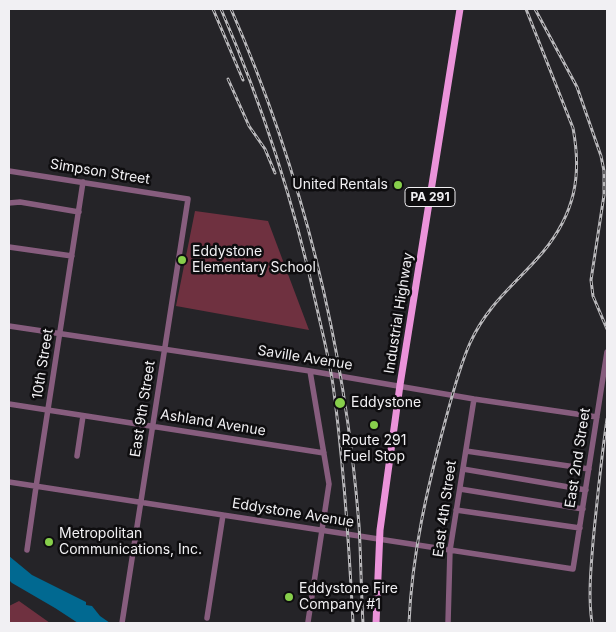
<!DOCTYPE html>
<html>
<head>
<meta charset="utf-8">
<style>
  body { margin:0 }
  #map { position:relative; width:616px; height:632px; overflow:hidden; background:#252428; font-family:Inter,sans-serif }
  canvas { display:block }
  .frame { position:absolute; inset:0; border:10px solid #f1f0f3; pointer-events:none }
</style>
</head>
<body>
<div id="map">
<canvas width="616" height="632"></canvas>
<div class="frame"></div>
</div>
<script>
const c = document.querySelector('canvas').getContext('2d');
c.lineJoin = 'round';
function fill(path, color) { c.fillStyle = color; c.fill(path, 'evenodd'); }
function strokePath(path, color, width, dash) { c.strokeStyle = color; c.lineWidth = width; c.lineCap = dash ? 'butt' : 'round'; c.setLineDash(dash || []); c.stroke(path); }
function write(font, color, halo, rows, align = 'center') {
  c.font = font + ' Inter,sans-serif'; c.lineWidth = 5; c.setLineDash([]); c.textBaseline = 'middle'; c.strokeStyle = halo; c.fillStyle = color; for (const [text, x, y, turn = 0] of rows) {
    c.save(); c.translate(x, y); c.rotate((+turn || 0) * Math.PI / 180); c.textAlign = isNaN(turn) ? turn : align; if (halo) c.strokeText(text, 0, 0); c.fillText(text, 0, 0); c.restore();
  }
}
fill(new Path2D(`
  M195,211L268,221L309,330L176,306Z
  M19,601L50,623H9V606Z`), '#6f3140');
fill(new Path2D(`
  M9,556L32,575L86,602V605L92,606L100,616L110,623H78L55,608L12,583L9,580Z`), '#016991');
strokePath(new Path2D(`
  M9,171L188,199L122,623
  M9,203L20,202L79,212
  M9,247L72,256
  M9,326L310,371L474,399L597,417
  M9,404L324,453
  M466,451L589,469
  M77,456L83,416
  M463,469L586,490
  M9,482L573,569L607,352
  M460,489L583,509
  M456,510L580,528
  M27,550L36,487L83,182
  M207,618L223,515
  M308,622L329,484L310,371
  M448,623L450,550L474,399`), '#875d7e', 5.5);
strokePath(new Path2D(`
  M376,623L380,530L400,385L460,9`), '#eb93da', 7);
const rail = new Path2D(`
  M213,9L243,80
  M221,9C262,104 294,202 316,304C322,331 329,358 333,385C344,465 349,543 353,623
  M231,9C302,172 345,347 359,525C361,558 361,590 363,623
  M535,9L577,87L601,156L604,171V195L591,280L593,296L607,329
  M228,79L249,126L265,149L275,173
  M409,623C412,554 427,489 445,422C452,396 459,368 470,343C489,302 516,284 543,252C575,213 582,176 573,128L526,9
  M592,623C588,596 591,569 593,542C597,501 601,460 607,419`);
strokePath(rail, '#b9b8bb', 3);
strokePath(rail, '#0e0d0f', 1, [4]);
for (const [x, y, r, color] of [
  [398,185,5,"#87cf4b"],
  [182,260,5,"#87cf4b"],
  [340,403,6,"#87cf4b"],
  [374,425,5,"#87cf4b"],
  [49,542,5,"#87cf4b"],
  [289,597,5,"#87cf4b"]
]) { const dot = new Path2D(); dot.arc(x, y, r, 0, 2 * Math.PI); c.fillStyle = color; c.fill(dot); strokePath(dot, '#0e0d0f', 2); }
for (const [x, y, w] of [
  [430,197,50]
]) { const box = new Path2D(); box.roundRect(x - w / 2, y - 9.5, w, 19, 4); c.fillStyle = '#0e0d0f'; c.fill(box); strokePath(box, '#f1f0f3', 1); }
write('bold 12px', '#f1f0f3', null, [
  ["PA 291",430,197]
]);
write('14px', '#f1f0f3', '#0e0d0f', [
  ["Simpson Street",100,172,9],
  ["Industrial Highway",399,313,-81],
  ["Saville Avenue",305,358,9],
  ["10th Street",43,364,-81],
  ["East 9th Street",143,409,-81],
  ["Ashland Avenue",213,423,9],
  ["East 2nd Street",578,458,-81],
  ["East 4th Street",445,509,-82],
  ["Eddystone Avenue",293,513,9]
]);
write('14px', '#f1f0f3', '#0e0d0f', [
  ["United Rentals",388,185,"right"],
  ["Eddystone",192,252],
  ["Elementary School",192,268],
  ["Eddystone",351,403],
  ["Route 291",374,441,"center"],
  ["Fuel Stop",374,457,"center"],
  ["Metropolitan",59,534],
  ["Communications, Inc.",59,550],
  ["Eddystone Fire",299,589],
  ["Company #1",299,605]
], 'left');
</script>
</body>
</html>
